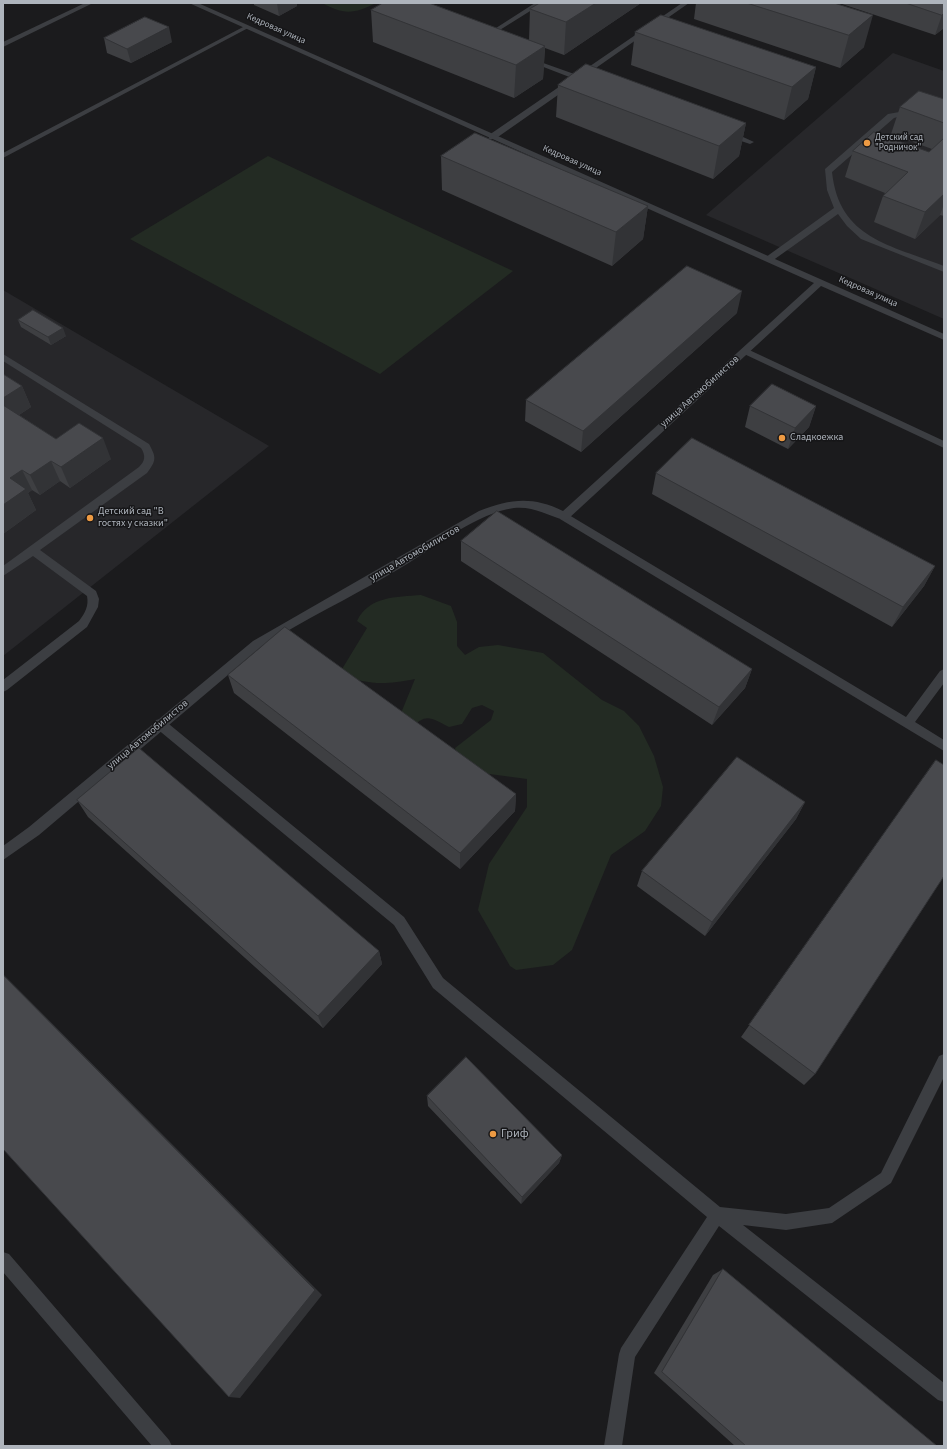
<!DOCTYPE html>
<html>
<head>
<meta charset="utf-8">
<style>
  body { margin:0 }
  #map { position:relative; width:947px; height:1449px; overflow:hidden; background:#1b1b1d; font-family:"Source Sans 3",sans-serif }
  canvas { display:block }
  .frame { position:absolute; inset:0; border:4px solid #aeb4bc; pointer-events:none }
</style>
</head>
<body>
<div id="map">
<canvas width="947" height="1449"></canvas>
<div class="frame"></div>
</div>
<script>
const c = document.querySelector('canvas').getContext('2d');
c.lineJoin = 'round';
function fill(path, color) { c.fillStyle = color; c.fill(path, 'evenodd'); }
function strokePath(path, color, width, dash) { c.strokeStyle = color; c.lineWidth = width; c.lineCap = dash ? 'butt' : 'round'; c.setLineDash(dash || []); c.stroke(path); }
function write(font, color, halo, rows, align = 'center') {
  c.font = font + ' "Source Sans 3",sans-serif'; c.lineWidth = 3; c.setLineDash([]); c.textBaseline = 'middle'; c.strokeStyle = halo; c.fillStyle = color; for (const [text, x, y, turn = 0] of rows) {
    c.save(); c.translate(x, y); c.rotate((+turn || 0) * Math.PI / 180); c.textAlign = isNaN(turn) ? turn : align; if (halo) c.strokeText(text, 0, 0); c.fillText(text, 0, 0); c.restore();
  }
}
fill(new Path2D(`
  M893,53L944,71V319L706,215Z
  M3,290L269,446L3,656Z`), '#27272a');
fill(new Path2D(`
  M322,3H376C354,14 344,15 322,3Z
  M268,156L513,271L380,374L130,239Z
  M421,595L451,606L457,622V646L465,655L479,647L498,645L543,653L602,700L624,711L639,726L654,756L663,787L661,806L645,831L611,855L572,950L553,965L516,970L510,966L478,910L489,864L527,807V779L467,771L458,763L455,748L491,720L494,711L482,705L472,708L462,724L449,727C430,717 426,713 410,729L399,718L415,679C383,685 370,685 339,674L367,628L357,621C369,596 396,597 421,595Z`), '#232b23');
fill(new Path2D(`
  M535,3H543L487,38L482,37Z
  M682,3H689L583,77L589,79V83L578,81L495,139H489V135L572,78L528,61V59H532L577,75Z
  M245,26L250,27L3,158V153Z
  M905,111H944V115H905L894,118L832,172C839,239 891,245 944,266V272L861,239L847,226L838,214L772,261H766V257L834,208L827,190L825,169L888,114Z
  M726,132H732L754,142L750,144L726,136Z
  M745,348L944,441V448L742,353V349Z
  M3,354L149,444C156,457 157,460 147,473L40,550L96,591L99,599L98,607L87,627L7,690L3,692V680L79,621C85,613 89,606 87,596L33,556L3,576V566L139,467C145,461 146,456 141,448L3,361Z
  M564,512L906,717L940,671L944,669V683L915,722L944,740V751L560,519L559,516Z
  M160,719L164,720L404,917L443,978L720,1207L786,1214L829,1208L881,1173L939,1056L944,1054V1077L891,1183L832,1223L786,1230L743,1225L944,1383V1402L938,1400L719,1226L635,1357L622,1446H604L619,1354L621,1348L707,1217L433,988L394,925L156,728L154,724L156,720Z
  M3,1252L9,1254L169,1440L172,1446H152L3,1272Z`), '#3c3e42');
fill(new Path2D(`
  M189,3H198L944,334V340L821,286L568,519L564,520C547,515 533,506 514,508C477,513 438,545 407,564C365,590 321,611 279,636L261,647L39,835L3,860V846L29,827L253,641L479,511C510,499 532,496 563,511L814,283Z`), '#3c3e42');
fill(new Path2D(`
  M85,3H93L3,47V42Z`), '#3c3e42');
fill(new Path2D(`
  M254,3H297V6L279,16L254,5Z
  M641,3L564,55L545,48L543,79L514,98L373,42L371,10L529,40L530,9Z
  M696,3H834L864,47L840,68L694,19Z
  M839,3H944V28L935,35Z
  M635,32L816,67L808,99L784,120L631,65Z
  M104,38L172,42L131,63L107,53Z
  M558,85L746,123L739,156L713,179L556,117Z
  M944,99V216L940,215L915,239L874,222L883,196L885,193L845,177L853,151L929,152L932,149L891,134L900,107Z
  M441,156L648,206L643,239L612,266L442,190Z
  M737,313L581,452L525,421L526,400Z
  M18,320L66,336L51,345L21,327Z
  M3,374L22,386L31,407L19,415L56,439L111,459L70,488L60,481L40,495L32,490L28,493L36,510L3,534Z
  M750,406H816L809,427L788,449L745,427Z
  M656,473L935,566L924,586L892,627L652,494Z
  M461,541L752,669L745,688L712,725L461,561Z
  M228,675L516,794L515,811L460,869L234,693Z
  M924,777L815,1074L804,1085L741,1037Z
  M77,800L379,951L382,964L323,1028L88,817Z
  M805,802L796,819L705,936L637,886L642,871Z
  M427,1096L562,1155L559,1163L521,1204L428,1106Z
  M723,1269L937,1446H735L654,1373L713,1275Z`), '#3e3f42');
fill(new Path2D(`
  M277,3H297V6L279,16Z
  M596,3H641L564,55L566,22Z
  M944,13V28L935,35L942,15Z
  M873,15L864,47L840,68L849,35Z
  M169,27L172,42L131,63L127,49Z
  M545,46L543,79L514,98L516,65Z
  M816,67L808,99L784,120L792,87Z
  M746,123L739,156L713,179L719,146Z
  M944,194V204L940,215L915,239L925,212Z
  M648,206L643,239L612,266L616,232Z
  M742,291L737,313L581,452L583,431Z
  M63,328L66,336L51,345L48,337Z
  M22,386L31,407L8,422L3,412V398Z
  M816,406L809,427L788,449L795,428Z
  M103,438L111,459L70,488L61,467Z
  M51,461L60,481L40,495L30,475Z
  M22,470L32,490L28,493L36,510L3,534V505L10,478Z
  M935,566L924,586L892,627L903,607Z
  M752,669L745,688L712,725L719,707Z
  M516,794L515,811L460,869V853Z
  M805,802L796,819L705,936L712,922Z
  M379,951L382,964L323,1028L318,1016Z
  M3,974L322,1295L240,1398L229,1397L3,975Z
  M562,1155L559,1163L521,1204L522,1197Z`), '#323336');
const building = new Path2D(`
  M383,3H429L545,46L516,65L371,10Z
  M540,3H596L566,22L530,9Z
  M747,3H834L873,15L849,35Z
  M906,3H944V13L942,15Z
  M661,15L816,67L792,87L635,32Z
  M145,17L169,27L127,49L104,38Z
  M586,64L746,123L719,146L558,85Z
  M919,91L944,99V123L900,107Z
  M874,132L929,152L944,138V194L925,212L883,196L908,172L853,151Z
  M475,133L648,206L616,232L441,156Z
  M687,266L742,291L583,431L526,400Z
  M33,310L63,328L48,337L18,320Z
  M3,374L22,386L3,398Z
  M772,384L816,406L795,428L750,406Z
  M3,405L56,439L79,423L103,438L61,467L51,461L30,475L22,470L10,478L26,489L3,505Z
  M692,438L935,566L903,607L656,473Z
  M497,511L752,669L719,707L461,541Z
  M285,627L516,794L460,853L228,675Z
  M139,748L379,951L318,1016L77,800Z
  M737,757L805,802L712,922L642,871Z
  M936,760L944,765V876L815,1074L749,1025Z
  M3,975L315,1290L229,1397L3,1149Z
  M466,1057L562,1155L522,1197L427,1096Z
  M723,1269L937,1446H746L662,1372Z`);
fill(building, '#48494d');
strokePath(building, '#323336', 1);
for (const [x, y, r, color] of [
  [867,143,4,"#ed9a43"],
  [782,438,4,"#ed9a43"],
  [90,518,4,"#ed9a43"],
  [493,1134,4,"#ed9a43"]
]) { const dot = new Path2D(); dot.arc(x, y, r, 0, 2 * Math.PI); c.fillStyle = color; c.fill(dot); strokePath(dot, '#161618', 1.5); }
write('9px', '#aeb4bc', '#161618', [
  ["Кедровая улица",276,29,24],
  ["Кедровая улица",572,161,24],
  ["Кедровая улица",868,292,24]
]);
write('9px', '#aeb4bc', '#161618', [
  ["Детский сад",875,138],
  ["\"Родничок\"",875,148]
], 'left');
write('10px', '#aeb4bc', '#161618', [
  ["улица Автомобилистов",700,392,-42],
  ["улица Автомобилистов",415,554,-30],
  ["улица Автомобилистов",148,735,-40]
]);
write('10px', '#aeb4bc', '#161618', [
  ["Сладкоежка",790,438],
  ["Детский сад \"В",98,512],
  ["гостях у сказки\"",98,524]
], 'left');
write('12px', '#aeb4bc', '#161618', [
  ["Гриф",501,1134]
], 'left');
</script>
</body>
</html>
